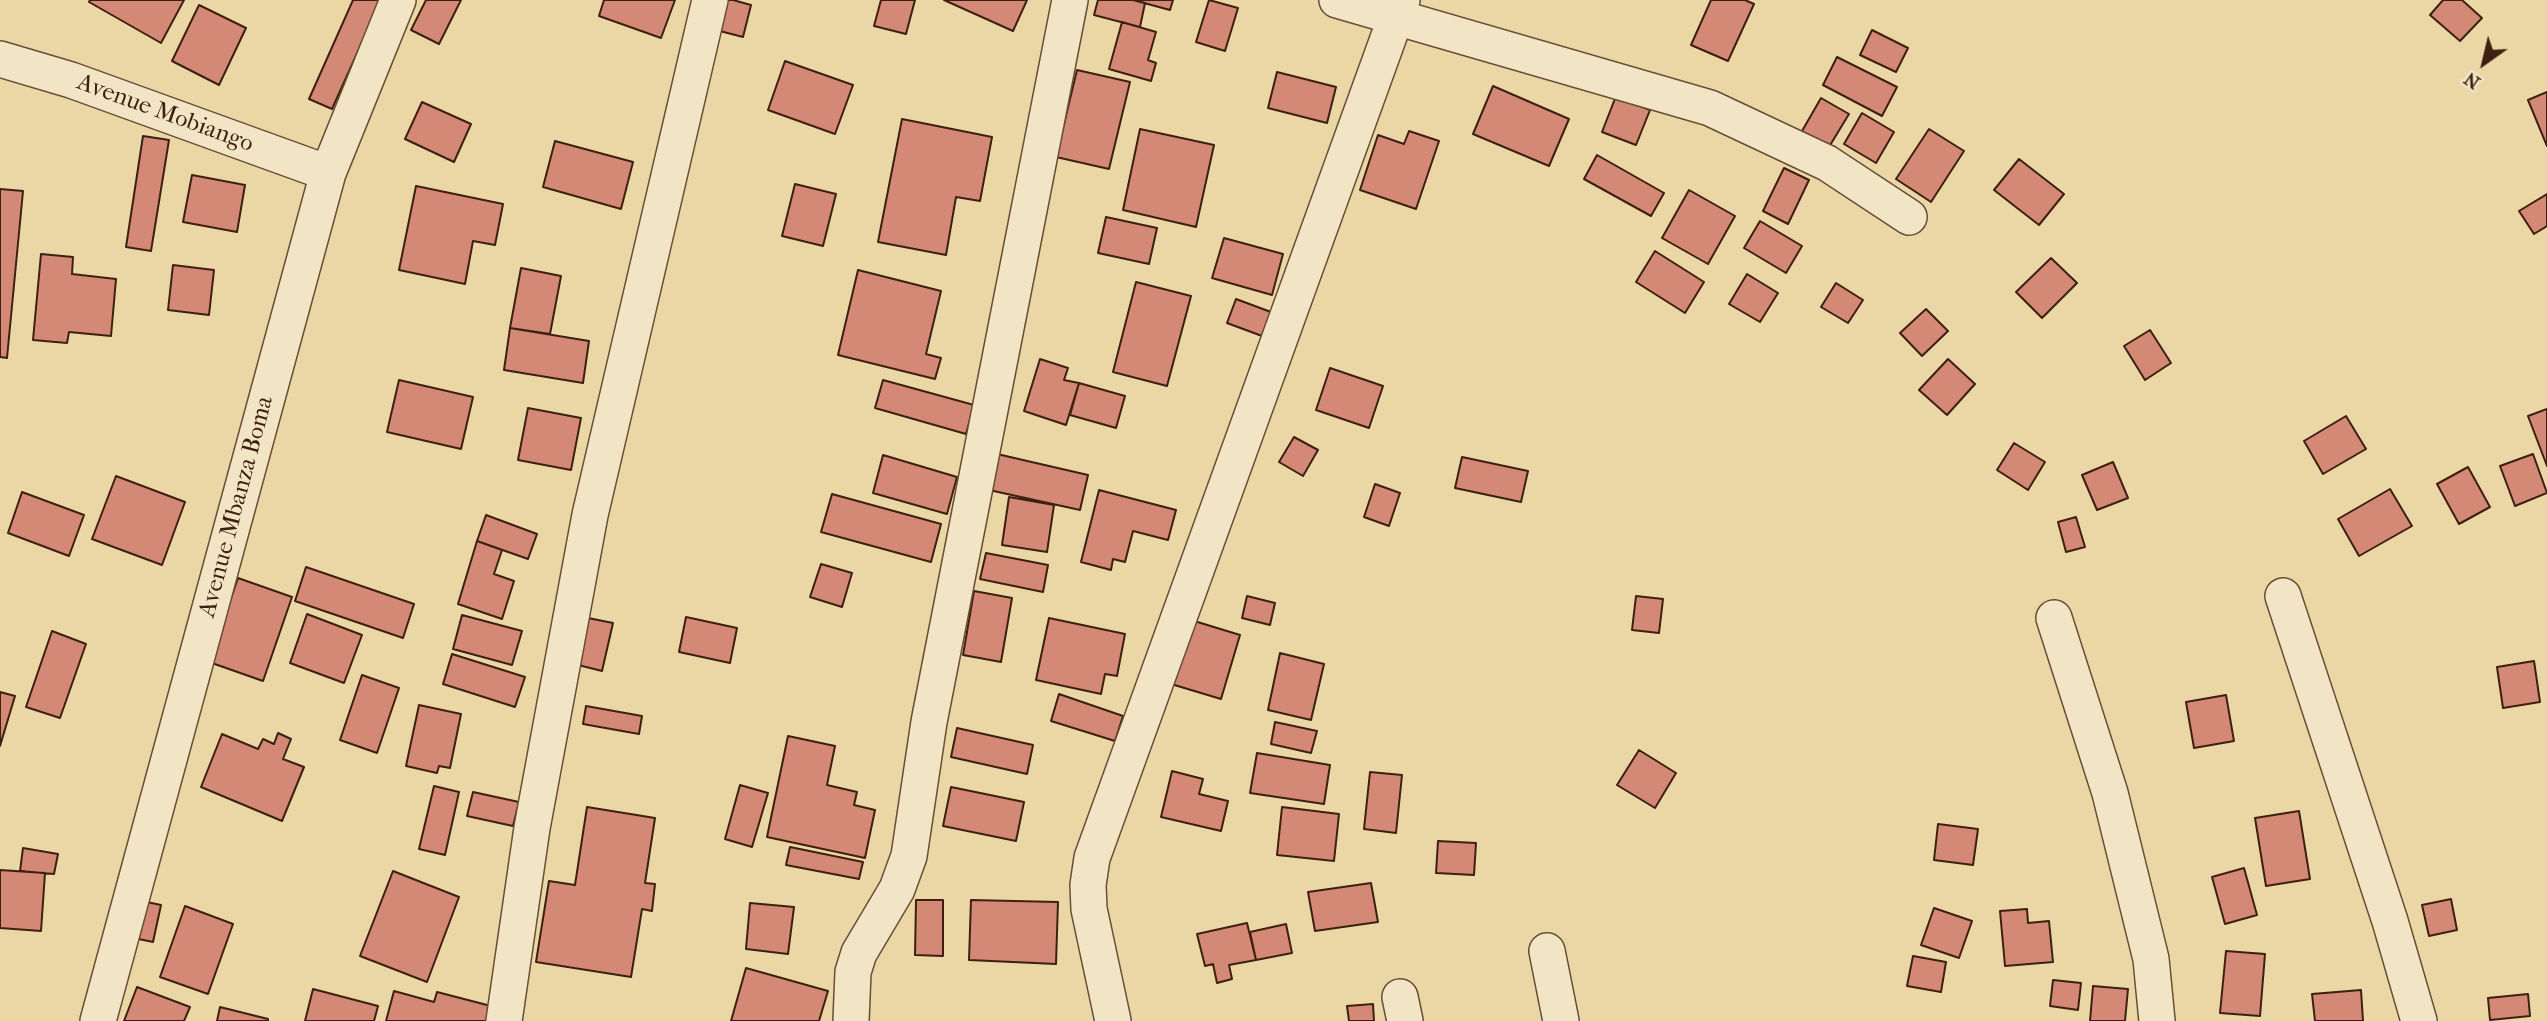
<!DOCTYPE html>
<html>
<head>
<meta charset="utf-8">
<style>
  body { margin:0 }
  #map { position:relative; width:2547px; height:1021px; overflow:hidden; background:#ebd7a6; font-family:"IM FELL French Canon",serif }
  canvas { display:block }
  .north { position:absolute; left:2449px; top:28px; width:70px; height:70px; -webkit-text-stroke:5px #f2e5c5; paint-order:stroke; rotate:214deg; font-size:19px; font-weight:700; line-height:28px; text-align:center; color:#3e2011 }
  .north::after { content:''; display:block; margin:auto; width:24px; height:32px; background:#3e2011; clip-path:polygon(50% 0,100% 100%,50% 72%,0 100%) }
</style>
</head>
<body>
<div id="map">
<canvas width="2547" height="1021"></canvas>
<div class="north">N</div>
</div>
<script>
const c = document.querySelector('canvas').getContext('2d');
c.lineJoin = 'round';
function fill(path, color) { c.fillStyle = color; c.fill(path, 'evenodd'); }
function strokePath(path, color, width, dash) { c.strokeStyle = color; c.lineWidth = width; c.lineCap = dash ? 'butt' : 'round'; c.setLineDash(dash || []); c.stroke(path); }
function write(font, color, halo, rows, align = 'center') {
  c.font = font + ' "IM FELL French Canon",serif'; c.lineWidth = 5; c.setLineDash([]); c.textBaseline = 'middle'; c.strokeStyle = halo; c.fillStyle = color; for (const [text, x, y, turn = 0] of rows) {
    c.save(); c.translate(x, y); c.rotate((+turn || 0) * Math.PI / 180); c.textAlign = isNaN(turn) ? turn : align; if (halo) c.strokeText(text, 0, 0); c.fillText(text, 0, 0); c.restore();
  }
}
const building = new Path2D(`
  M90,0H184L161,43L89,2Z
  M353,0H381L332,109L309,99Z
  M426,0H461L439,44L411,30Z
  M604,0H675L661,38L599,16Z
  M720,0H733L751,5L743,37L712,29Z
  M881,0H915L906,34L874,26Z
  M944,0H1027L1013,31Z
  M1098,0H1133L1145,3L1140,27L1094,15Z
  M1133,0H1173L1170,10Z
  M1209,0L1238,8L1225,51L1196,42Z
  M1711,0H1745L1754,4L1728,61L1691,45Z
  M2443,0H2462L2482,18L2460,41L2430,15Z
  M199,5L246,28L219,85L172,61Z
  M1122,22L1156,32L1148,60L1156,63L1151,81L1109,69Z
  M1872,30L1908,48L1896,72L1860,55Z
  M1837,57L1897,87L1882,116L1823,85Z
  M785,61L853,85L835,134L768,110Z
  M1077,70L1130,82L1109,169L1056,157Z
  M1277,72L1336,87L1327,123L1268,108Z
  M1493,86L1569,119L1549,166L1473,134Z
  M2547,92V146L2528,100Z
  M1616,96L1650,110L1636,145L1602,132Z
  M1821,98L1849,114L1829,147L1802,131Z
  M422,102L471,124L454,162L405,139Z
  M1862,113L1894,132L1876,163L1844,144Z
  M902,119L992,137L980,201L956,197L946,255L878,242Z
  M1140,129L1214,145L1196,227L1123,210Z
  M1929,129L1964,151L1931,202L1896,179Z
  M1409,131L1439,141L1416,209L1360,190L1378,135L1404,144Z
  M143,136L169,140L151,251L126,247Z
  M555,141L633,162L621,209L543,187Z
  M1597,155L1664,193L1651,216L1584,179Z
  M2019,159L2064,194L2039,225L1994,190Z
  M1784,168L1809,180L1788,224L1763,211Z
  M192,175L245,185L237,232L183,222Z
  M795,184L836,194L823,246L782,236Z
  M416,186L503,204L495,245L473,241L465,284L399,270Z
  M0,189L23,191L7,358L0,357Z
  M1689,190L1735,216L1708,264L1662,238Z
  M2547,194V226L2534,234L2519,211Z
  M1106,217L1157,228L1149,264L1098,253Z
  M1760,221L1802,246L1786,273L1744,248Z
  M1224,238L1283,254L1272,295L1212,278Z
  M1655,251L1704,282L1685,313L1636,282Z
  M41,254L73,257L72,274L116,279L111,336L69,332L67,343L33,340Z
  M2051,258L2077,283L2042,318L2016,292Z
  M173,265L214,270L209,315L168,310Z
  M521,268L561,276L550,334L510,328Z
  M858,270L941,291L926,354L941,358L935,379L838,355Z
  M1747,274L1778,293L1760,322L1729,304Z
  M1136,282L1191,296L1167,386L1113,372Z
  M1836,283L1863,300L1848,323L1821,307Z
  M1236,299L1271,312L1262,336L1227,323Z
  M1926,309L1948,331L1922,356L1900,333Z
  M510,328L589,341L583,383L504,370Z
  M2150,330L2171,363L2145,380L2124,346Z
  M1040,359L1068,368L1064,380L1079,383L1066,425L1024,411Z
  M1948,359L1975,384L1947,415L1919,390Z
  M1330,368L1383,386L1369,428L1316,410Z
  M399,380L473,397L461,449L387,432Z
  M883,380L974,405L966,434L875,408Z
  M1079,383L1125,396L1116,428L1070,415Z
  M528,408L581,418L571,470L518,460Z
  M2547,409V466L2528,416Z
  M2346,416L2366,449L2323,474L2304,441Z
  M1294,437L1318,450L1303,476L1279,462Z
  M2014,443L2045,462L2028,490L1997,470Z
  M997,454L1088,475L1080,510L989,490Z
  M2533,454L2547,493L2515,506L2500,466Z
  M883,455L957,477L947,514L873,493Z
  M1462,457L1528,471L1521,502L1455,488Z
  M2113,462L2128,498L2097,510L2082,475Z
  M2468,467L2490,507L2459,524L2437,484Z
  M116,476L185,502L162,565L92,539Z
  M1375,484L1400,493L1389,526L1364,517Z
  M2390,489L2412,526L2359,556L2338,519Z
  M1099,490L1176,510L1168,540L1133,531L1125,562L1113,559L1111,570L1081,562Z
  M22,492L84,515L69,556L8,533Z
  M832,494L941,524L931,562L821,532Z
  M1009,497L1054,505L1047,552L1002,545Z
  M486,515L537,534L528,559L477,541Z
  M2076,517L2085,547L2066,552L2058,522Z
  M477,541L502,550L494,574L514,581L502,619L458,604Z
  M986,553L1048,565L1043,592L980,579Z
  M821,564L852,573L842,607L810,597Z
  M306,567L414,604L403,638L295,601Z
  M238,578L292,597L263,681L209,662Z
  M974,591L1012,598L1001,662L963,655Z
  M1247,596L1275,603L1270,625L1242,618Z
  M1636,596L1663,599L1659,633L1632,630Z
  M307,614L362,635L344,683L290,663Z
  M462,615L522,631L512,665L453,649Z
  M686,617L737,628L730,663L679,652Z
  M588,618L613,623L602,671L578,665Z
  M1049,618L1125,634L1117,676L1105,674L1101,694L1036,680Z
  M1191,620L1240,635L1221,699L1171,684Z
  M52,631L86,644L60,718L26,707Z
  M1280,653L1324,664L1311,720L1268,710Z
  M452,654L525,677L515,707L443,684Z
  M2534,661L2540,702L2503,708L2497,667Z
  M362,675L399,688L377,753L340,740Z
  M0,692L15,696L0,746Z
  M1059,694L1123,716L1115,741L1051,721Z
  M2226,695L2234,741L2194,748L2186,702Z
  M419,705L461,714L450,768L439,766L437,773L406,766Z
  M586,706L642,716L639,734L583,724Z
  M1275,722L1317,731L1311,753L1271,744Z
  M957,728L1033,745L1027,774L951,757Z
  M278,733L291,739L283,759L304,767L282,821L201,787L222,734L258,749L263,739L274,744Z
  M788,736L835,746L827,785L857,792L854,805L875,810L865,858L767,837Z
  M1639,750L1676,773L1655,808L1617,785Z
  M1257,753L1330,765L1324,804L1250,793Z
  M1172,771L1203,779L1199,794L1228,801L1221,831L1161,817Z
  M1370,772L1402,775L1396,833L1364,829Z
  M740,785L768,793L752,847L725,839Z
  M434,786L459,792L445,855L419,849Z
  M951,787L1024,802L1016,841L943,826Z
  M473,792L519,802L513,826L467,816Z
  M587,807L655,818L645,883L655,884L652,911L642,909L631,977L536,962L549,881L575,885Z
  M1282,807L1339,814L1334,861L1277,855Z
  M2299,811L2310,879L2266,886L2255,818Z
  M1938,824L1978,829L1973,865L1934,860Z
  M1438,841L1476,843L1474,875L1436,873Z
  M790,847L863,862L859,879L786,865Z
  M23,848L58,854L54,874L20,871Z
  M2244,868L2257,915L2225,924L2212,877Z
  M0,870L45,873L41,931L0,928Z
  M393,871L459,897L427,982L360,956Z
  M1371,883L1378,922L1315,931L1308,892Z
  M2451,899L2457,930L2429,936L2422,905Z
  M916,900H943V956L915,955Z
  M971,900L1058,902L1056,964L969,960Z
  M142,901L161,905L153,942L134,938Z
  M750,903L794,907L788,954L746,949Z
  M185,906L233,924L208,994L160,977Z
  M1934,908L1972,921L1959,958L1921,945Z
  M2027,909L2028,923L2049,921L2053,962L2005,966L2000,911Z
  M1247,923L1256,960L1229,965L1232,979L1217,983L1213,964L1205,966L1197,934Z
  M1286,924L1292,953L1256,960L1250,932Z
  M2226,951L2265,954L2260,1016L2220,1013Z
  M1913,956L1946,962L1941,992L1907,986Z
  M746,968L828,991L819,1021H731Z
  M2053,980L2081,983L2078,1010L2050,1006Z
  M2093,986L2128,989L2125,1021H2090Z
  M137,987L190,1007L184,1021H124Z
  M313,989L378,1006L374,1021H305Z
  M2361,990L2363,1021H2315L2312,994Z
  M394,991L434,1002L437,992L491,1006L487,1021H386Z
  M2528,994L2530,1016L2490,1020L2488,998Z
  M1373,1004L1374,1021H1349L1347,1006Z
  M220,1007L268,1019V1021H217Z`);
fill(building, '#d38975');
strokePath(building, '#3e2011', 2);
const minor = new Path2D(`
  M1337,0L1710,108L1827,163L1909,217
  M0,59L71,80L328,173
  M2283,596L2390,921L2419,1021
  M2054,618L2110,793L2151,959L2157,1021
  M1547,951L1561,1021
  M1400,997L1405,1021
  M98,1021L328,173L398,0
  M504,1021L532,828L590,515L710,0
  M851,1021L853,972L859,953L897,889L909,856L929,722L1070,0
  M1113,1021L1089,909L1088,885L1092,858L1402,0`);
strokePath(minor, '#694e36', 38);
strokePath(minor, '#f2e5c5', 35);
write('24px', '#3e2011', '#f2e5c5', [
  ["Avenue Mobiango",165,114,20],
  ["Avenue Mbanza Boma",237,507,-75]
]);
</script>
</body>
</html>
